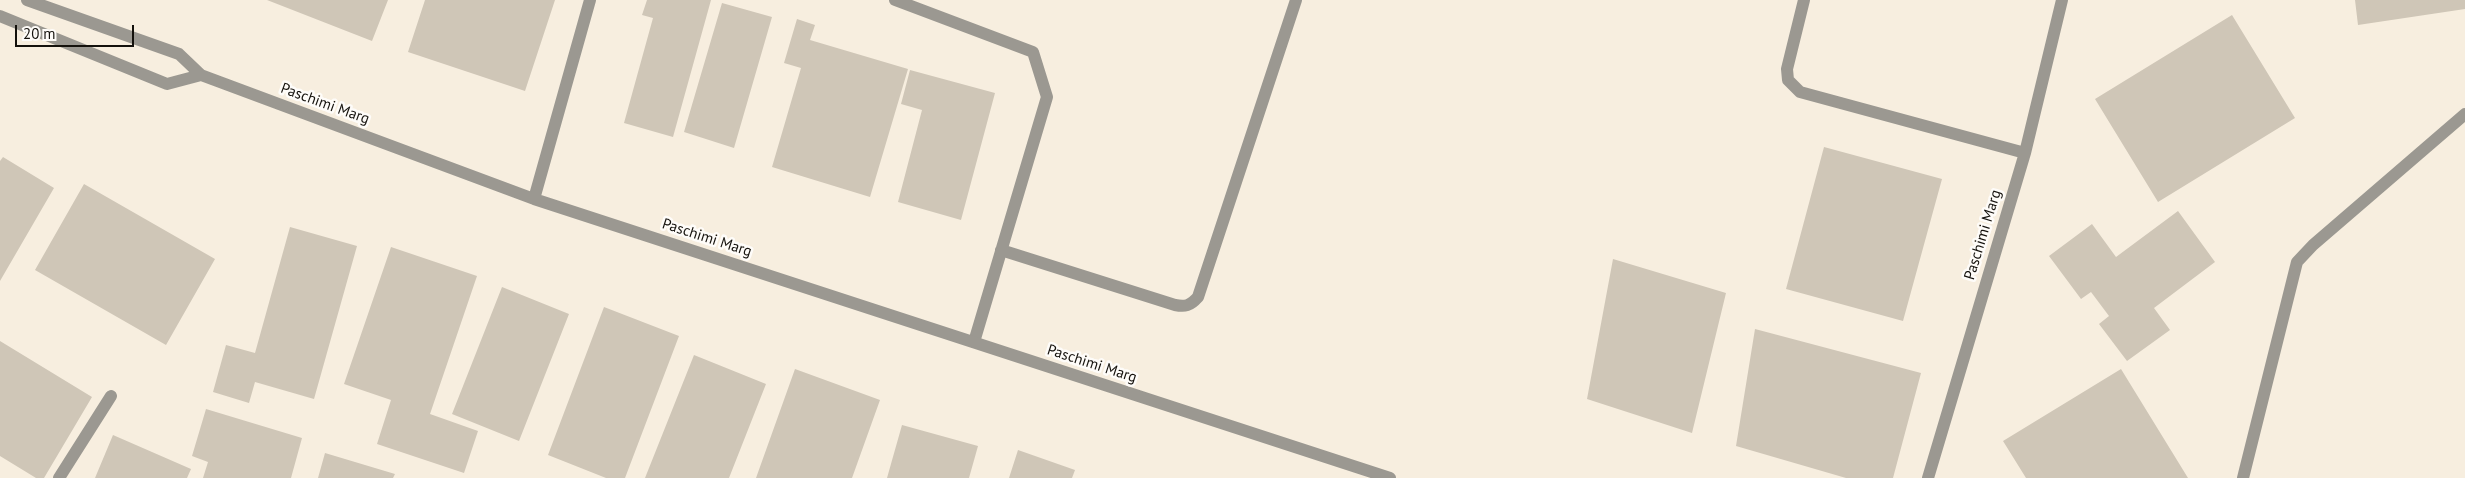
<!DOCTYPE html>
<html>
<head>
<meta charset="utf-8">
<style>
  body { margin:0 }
  #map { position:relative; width:2465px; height:478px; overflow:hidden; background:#f7eedf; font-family:"PT Sans",sans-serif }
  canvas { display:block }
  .scale { position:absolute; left:15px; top:25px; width:119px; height:22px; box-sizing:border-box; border:2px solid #14110c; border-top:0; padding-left:6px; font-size:15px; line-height:18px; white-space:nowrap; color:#14110c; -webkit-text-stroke:4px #fefcf9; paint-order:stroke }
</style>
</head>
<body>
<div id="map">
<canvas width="2465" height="478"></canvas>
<div class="scale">20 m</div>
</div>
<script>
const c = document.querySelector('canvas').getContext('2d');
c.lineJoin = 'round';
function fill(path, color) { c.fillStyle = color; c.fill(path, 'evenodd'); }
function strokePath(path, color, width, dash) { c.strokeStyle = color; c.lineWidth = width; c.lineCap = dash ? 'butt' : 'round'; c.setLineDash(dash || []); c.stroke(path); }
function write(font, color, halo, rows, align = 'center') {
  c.font = font + ' "PT Sans",sans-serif'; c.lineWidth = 5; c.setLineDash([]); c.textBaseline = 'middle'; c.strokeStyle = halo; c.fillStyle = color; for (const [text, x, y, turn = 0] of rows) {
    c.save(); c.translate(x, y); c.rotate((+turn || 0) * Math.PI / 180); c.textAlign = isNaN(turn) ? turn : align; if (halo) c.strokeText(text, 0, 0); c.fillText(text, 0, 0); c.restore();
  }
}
fill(new Path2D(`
  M267,0H388L372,41Z
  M425,0H555L525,91L408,52Z
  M647,0H711L673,137L624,123L653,18L642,15Z
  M2355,0H2465V9L2358,25Z
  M722,3L772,17L734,148L684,132Z
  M2232,15L2295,118L2158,202L2095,99Z
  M797,19L815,25L810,40L908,69L870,197L772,167L801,68L784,63Z
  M910,70L995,93L961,220L898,202L922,110L901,104Z
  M1824,147L1942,179L1903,321L1786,289Z
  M3,157L54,188L0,281V161Z
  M84,184L215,259L166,345L35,270Z
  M2178,211L2215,262L2154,308L2170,330L2127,361L2099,324L2109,316L2091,292L2081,299L2049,256L2092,224L2116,257Z
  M290,227L357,246L314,399L255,382L249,403L213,392L226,345L255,353Z
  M391,247L477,276L430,414L478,431L464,473L377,444L391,400L344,384Z
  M1613,259L1726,293L1692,433L1587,399Z
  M502,287L569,314L519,441L452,414Z
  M604,307L679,336L625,478H606L548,455Z
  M1755,329L1921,373L1893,478H1846L1736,446Z
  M0,341L92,397L44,478H36L0,456Z
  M694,355L766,384L729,478H645Z
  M795,369L880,400L852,478H756Z
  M2121,369L2188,478H2026L2003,441Z
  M206,409L302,438L291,478H203L208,462L192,456Z
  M902,425L978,446L969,478H887Z
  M113,435L191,469L187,478H95Z
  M1018,450L1075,470L1072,478H1009Z
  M325,453L395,474L393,478H318Z`), '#cfc6b7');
strokePath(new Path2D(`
  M895,0L1033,52L1047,97L974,342
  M1001,250L1175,305C1185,307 1190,306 1198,297L1296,0`), '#9b9891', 12);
strokePath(new Path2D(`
  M27,0L179,54L201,75L534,199L1390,478
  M1804,0L1787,69L1788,80L1800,92L2025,153
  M0,16L167,84L201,75
  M534,199L590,0
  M59,478L111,396
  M1928,478L2025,153L2062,0
  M2243,478L2297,262L2313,245L2465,114`), '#9b9891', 12);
write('15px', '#14110c', '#fefcf9', [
  ["Paschimi Marg",325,104,20],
  ["Paschimi Marg",1983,235,-73],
  ["Paschimi Marg",707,238,18],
  ["Paschimi Marg",1092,364,18]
]);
</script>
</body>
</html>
